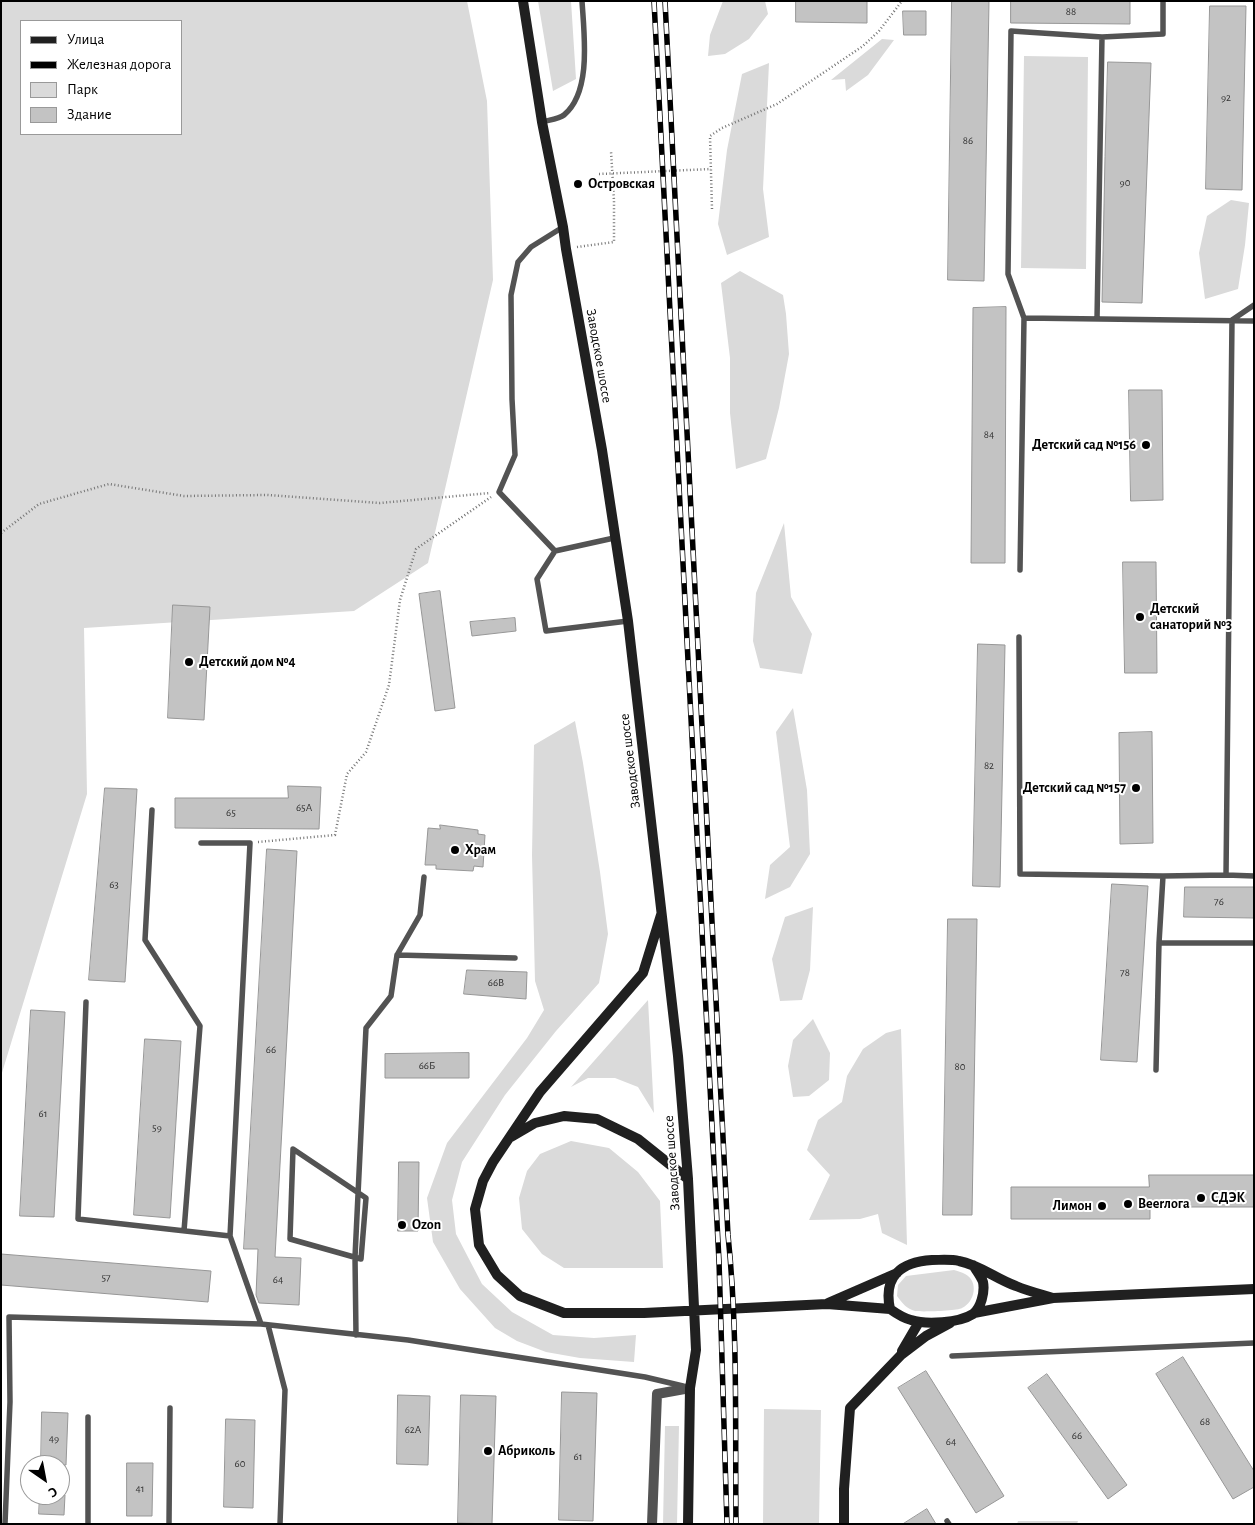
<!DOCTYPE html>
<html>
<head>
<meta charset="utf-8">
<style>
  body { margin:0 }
  #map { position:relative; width:1255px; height:1525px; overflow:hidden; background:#fff; font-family:"Alegreya Sans",sans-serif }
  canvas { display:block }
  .frame { position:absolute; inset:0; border:2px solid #000; pointer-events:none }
  .legend { position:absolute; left:20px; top:20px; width:162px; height:115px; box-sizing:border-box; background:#fff; border:1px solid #999; margin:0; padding:6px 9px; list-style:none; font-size:15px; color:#000 }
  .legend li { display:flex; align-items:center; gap:10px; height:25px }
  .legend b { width:25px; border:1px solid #999 }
  .north { position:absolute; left:20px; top:1455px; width:50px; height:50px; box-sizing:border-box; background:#fff; border:1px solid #999; border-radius:50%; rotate:147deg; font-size:14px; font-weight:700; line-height:20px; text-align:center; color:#000 }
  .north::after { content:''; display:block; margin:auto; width:18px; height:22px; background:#000; clip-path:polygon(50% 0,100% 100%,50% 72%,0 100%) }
</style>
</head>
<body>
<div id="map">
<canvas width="1255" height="1525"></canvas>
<div class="frame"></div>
<ul class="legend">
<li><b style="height:6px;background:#202020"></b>Улица</li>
<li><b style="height:6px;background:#000"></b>Железная дорога</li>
<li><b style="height:14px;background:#dadada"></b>Парк</li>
<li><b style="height:14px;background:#c3c3c3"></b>Здание</li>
</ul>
<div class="north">С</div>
</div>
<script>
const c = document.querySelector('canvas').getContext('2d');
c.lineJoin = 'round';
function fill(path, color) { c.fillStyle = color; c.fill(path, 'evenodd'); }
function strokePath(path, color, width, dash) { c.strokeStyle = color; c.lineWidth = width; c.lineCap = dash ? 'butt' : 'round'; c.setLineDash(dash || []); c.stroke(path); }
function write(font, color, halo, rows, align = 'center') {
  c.font = font + ' "Alegreya Sans",sans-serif'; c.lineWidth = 4; c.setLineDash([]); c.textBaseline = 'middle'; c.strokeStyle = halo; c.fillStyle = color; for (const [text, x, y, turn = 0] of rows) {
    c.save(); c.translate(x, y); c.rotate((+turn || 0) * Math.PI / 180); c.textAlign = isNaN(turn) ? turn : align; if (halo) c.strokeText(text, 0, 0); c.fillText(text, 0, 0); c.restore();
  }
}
fill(new Path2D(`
  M1,1H467L487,101L493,280L428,563L354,611L84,628L87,794L1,1076ZM21,21H181V134H21Z
  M538,1H571L576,79L553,91Z
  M723,1H765L768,14L749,39L725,54L708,56L710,35Z
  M882,39L894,40L868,75L846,91L845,79L831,80Z
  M1024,56L1088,57L1086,269L1021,268Z
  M769,63L763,189L769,237L727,255L718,224L727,150L742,74Z
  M1231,200L1249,203L1245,245L1238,289L1205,299L1199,253L1207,216Z
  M740,271L783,295L786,314L789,354L779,408L766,459L736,469L730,413V358L721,283Z
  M784,523L791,597L812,634L802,674L760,668L753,641L756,593Z
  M793,708L807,790L810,854L790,887L765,899L770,865L790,847L776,732Z
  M575,721L583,763L600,872L608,934L599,983L556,1031L505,1095L462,1162L452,1200L456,1234L482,1284L512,1312L553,1335L594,1338L636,1335L634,1362L580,1358L546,1352L517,1341L495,1328L460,1289L433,1242L427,1198L447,1143L527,1038L544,1010L535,981L532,855L534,745Z
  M813,907L810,970L802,1000L780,1001L772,959L785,917Z
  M648,1000L654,1113L638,1087L615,1078H588L571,1087Z
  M813,1019L830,1053L829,1080L809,1096L793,1097L788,1066L793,1040Z
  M901,1029L907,1245L882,1233L878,1214L860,1219L809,1220L830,1175L807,1150L818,1120L842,1102L847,1076L863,1049L886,1033Z
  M571,1141L609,1148L638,1172L660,1201L663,1268H564L542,1254L522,1229L519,1198L527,1171L540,1154Z
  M954,1270C957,1271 962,1272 965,1274C979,1281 975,1302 962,1308C957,1311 921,1312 915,1311C907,1309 902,1303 897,1296L898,1285L906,1276Z
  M764,1409L821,1410L819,1524H763Z
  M665,1426H679L677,1524H663Z
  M1018,1521H1078L1077,1524H1017Z`), '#dadada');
const building = new Path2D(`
  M796,1H867V23L796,22Z
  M952,1H989L984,281L948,280Z
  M1011,1H1130V24L1011,23Z
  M1210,6H1246L1242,190L1206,189Z
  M903,11H926V35H904Z
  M1108,62L1151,63L1142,303L1102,302L1105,157Z
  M1006,307L1005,563H971L973,308Z
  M1129,390H1162L1163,500L1131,501Z
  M1123,562H1156L1157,673H1125Z
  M440,591L455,708L435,711L419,594Z
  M173,605L210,607L204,720L168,718Z
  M515,618L516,631L472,636L470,622Z
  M978,644L1005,645L1000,887L973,886Z
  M1152,732L1153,843L1120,844L1119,733Z
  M288,786L321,787L319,829L175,828V798H288Z
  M105,788L137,789L125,982L89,980Z
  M440,825L478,830V834L485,835L483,867L474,866L473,871L436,869V865H425L428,828L440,829Z
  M267,849L297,851L275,1257L301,1258L299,1305L259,1303L256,1295L258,1249H244Z
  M1112,884L1148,886L1137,1062L1101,1060Z
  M1185,887H1254V918L1184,917Z
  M948,919H977L972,1215H943Z
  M467,970L527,972L526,999L464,994Z
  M31,1010L65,1012L54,1217L20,1216Z
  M145,1039L181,1041L170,1218L134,1215Z
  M469,1053V1078H385V1054Z
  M399,1162H419L418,1231H398Z
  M1149,1175H1254V1207H1150V1219H1011V1187H1149Z
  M1,1254L211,1271L208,1302L1,1285Z
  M1183,1357L1254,1471V1487L1233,1499L1156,1374Z
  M926,1371L1004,1496L976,1513L898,1388Z
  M1047,1374L1127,1485L1108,1499L1028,1388Z
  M562,1392L597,1393L593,1521L559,1520Z
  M398,1395L430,1396L428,1465L397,1464Z
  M461,1395L496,1396L492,1524L458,1523Z
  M42,1412L68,1413L66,1465H41Z
  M226,1419L255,1420L253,1508L224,1507Z
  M127,1463H153L152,1516H127Z
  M40,1495H65L64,1515L39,1514Z
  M927,1509L936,1524H903Z`);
fill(building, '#c3c3c3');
strokePath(building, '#979797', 1);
strokePath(new Path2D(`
  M599,174L711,169
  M712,209L710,136L722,128L777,104L863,46L879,31L902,1
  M577,247L614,242V201L611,151
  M1,533L39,504L109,484L184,496L267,495L380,503L490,493
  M258,842L335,835L347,774L366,752L389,685L400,600L416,549L491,497`), '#757575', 2.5, [1, 2.5]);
strokePath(new Path2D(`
  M542,122C549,120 559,119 564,115C592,92 584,34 582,1
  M563,227L531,247L518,262L511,295L512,399L515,455L499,492L555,551L537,579L546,631L628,621
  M1024,318L1008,274L1011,31L1102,37L1163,34V1
  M1097,319L1102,37
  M555,551L614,538
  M1020,570L1024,318L1254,321
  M1019,637L1020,874L1163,876L1226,875L1254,876
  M152,810L145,940L200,1026L184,1231
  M201,843H250L230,1236
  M1226,875L1232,320L1254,305
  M1159,943L1163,876
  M397,955L515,958
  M86,1002L78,1219L230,1236L261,1324L408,1340L645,1377L683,1386
  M1156,1070L1159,943H1254
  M293,1149L366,1198L361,1259L290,1239Z
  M268,1325L285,1390L280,1524
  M356,1335L355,1257L366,1028L391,996L397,955L420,915L424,877
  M952,1356L1254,1343
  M947,1521L949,1524
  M5,1524L10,1402L9,1317L261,1324
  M88,1524V1417
  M169,1524L170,1408`), '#535353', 5.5);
strokePath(new Path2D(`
  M652,1524L657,1394L690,1388`), '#535353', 10);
strokePath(new Path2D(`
  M523,1L542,122L563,227L566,249L602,450L628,621L678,1056L688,1179L696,1350L690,1388L688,1524
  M661,915L643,973L540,1092L493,1162L483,1181L475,1209L479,1245L497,1275L520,1296L564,1313H644L827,1304L890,1309
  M511,1137L535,1123L564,1116L597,1119L638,1139L688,1179
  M973,1265C976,1270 981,1276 983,1282C985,1292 981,1308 973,1314C959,1323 926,1325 911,1320C903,1318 897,1314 890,1309C883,1276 901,1262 932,1260C941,1260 951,1259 959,1261C980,1265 996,1279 1016,1286C1028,1291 1040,1294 1053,1298
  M828,1303L897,1273
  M974,1313L1053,1298L1254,1289
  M902,1351L919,1322
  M844,1524V1489L850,1408L901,1355L926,1336L950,1323`), '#202020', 10);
const rail = new Path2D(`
  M654,1L719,1261L727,1524
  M665,1L728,1235C738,1331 735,1428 736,1524`);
strokePath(rail, '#000', 5.5);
strokePath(rail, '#fff', 4, [11]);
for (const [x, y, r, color] of [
  [578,184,5,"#000"],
  [1146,445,5,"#000"],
  [1140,617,5,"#000"],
  [189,662,5,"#000"],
  [1136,788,5,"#000"],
  [455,850,5,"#000"],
  [1201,1198,5,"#000"],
  [1128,1204,5,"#000"],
  [1102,1206,5,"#000"],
  [402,1225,5,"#000"],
  [488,1451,5,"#000"]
]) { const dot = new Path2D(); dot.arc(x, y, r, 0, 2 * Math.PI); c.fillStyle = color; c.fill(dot); strokePath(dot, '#fff', 2); }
write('11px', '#313131', null, [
  ["88",1071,12],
  ["92",1226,98],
  ["86",968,141],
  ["90",1125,183],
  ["84",989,435],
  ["82",989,766],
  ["65А",304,808],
  ["65",231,813],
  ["63",114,885],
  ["76",1219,902],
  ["78",1125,973],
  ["66В",496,983],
  ["66",271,1050],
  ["66Б",427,1066],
  ["80",960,1067],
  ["61",43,1114],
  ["59",157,1128],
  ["57",106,1278],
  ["64",278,1280],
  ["68",1205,1422],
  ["62А",413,1430],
  ["66",1077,1436],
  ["49",54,1439],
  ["64",951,1442],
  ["61",578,1457],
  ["60",240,1464],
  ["41",140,1489]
]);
write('bold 14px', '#000', '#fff', [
  ["Островская",588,184],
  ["Детский сад №156",1136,445,"right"],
  ["Детский",1150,609],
  ["санаторий №3",1150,625],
  ["Детский дом №4",199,662],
  ["Детский сад №157",1126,788,"right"],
  ["Храм",465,850],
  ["СДЭК",1211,1198],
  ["Beerлога",1138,1204],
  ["Лимон",1092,1206,"right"],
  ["Ozon",412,1225],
  ["Абриколь",498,1451]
], 'left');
write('14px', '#000', '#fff', [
  ["Заводское шоссе",599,356,80],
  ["Заводское шоссе",630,761,-97],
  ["Заводское шоссе",672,1163,-94]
]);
</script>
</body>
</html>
